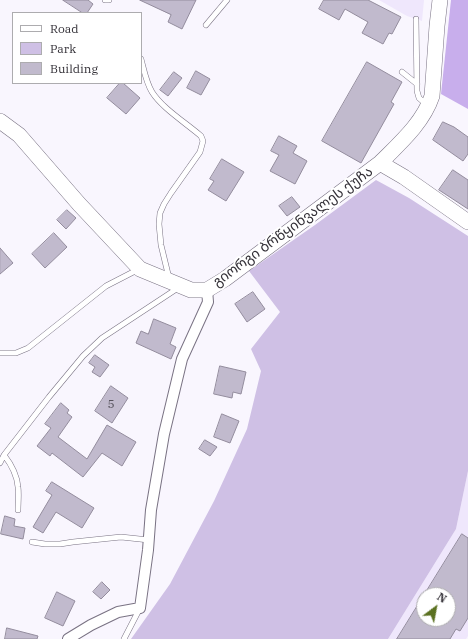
<!DOCTYPE html>
<html>
<head>
<meta charset="utf-8">
<style>
  body { margin:0 }
  #map { position:relative; width:468px; height:639px; overflow:hidden; background:#f9f6fe; font-family:"IBM Plex Serif",serif }
  canvas { display:block }
  .legend { position:absolute; left:12px; top:12px; width:130px; height:72px; box-sizing:border-box; background:#fff; border:1px solid #adacaf; margin:0; padding:5px 7px; list-style:none; font-size:12px; color:#333037 }
  .legend li { display:flex; align-items:center; gap:8px; height:20px }
  .legend b { width:20px; border:1px solid #adacaf }
  .north { position:absolute; left:416px; top:587px; width:40px; height:40px; box-sizing:border-box; background:#fff; border:1px solid #adacaf; border-radius:50%; rotate:32deg; font-size:11px; font-weight:700; line-height:16px; text-align:center; color:#333037 }
  .north::after { content:''; display:block; margin:auto; width:14px; height:18px; background:#5b7121; clip-path:polygon(50% 0,100% 100%,50% 72%,0 100%) }
</style>
</head>
<body>
<div id="map">
<canvas width="468" height="639"></canvas>
<ul class="legend">
<li><b style="height:5px;background:#fff"></b>Road</li>
<li><b style="height:11px;background:#cfc0e5"></b>Park</li>
<li><b style="height:11px;background:#c1bacd"></b>Building</li>
</ul>
<div class="north">N</div>
</div>
<script>
const c = document.querySelector('canvas').getContext('2d');
c.lineJoin = 'round';
function fill(path, color) { c.fillStyle = color; c.fill(path, 'evenodd'); }
function strokePath(path, color, width, dash) { c.strokeStyle = color; c.lineWidth = width; c.lineCap = dash ? 'butt' : 'round'; c.setLineDash(dash || []); c.stroke(path); }
function write(font, color, halo, rows, align = 'center') {
  c.font = font + ' "IBM Plex Serif","Noto Sans Georgian",serif'; c.lineWidth = 4; c.setLineDash([]); c.textBaseline = 'middle'; c.strokeStyle = halo; c.fillStyle = color; for (const [text, x, y, turn = 0] of rows) {
    c.save(); c.translate(x, y); c.rotate((+turn || 0) * Math.PI / 180); c.textAlign = isNaN(turn) ? turn : align; if (halo) c.strokeText(text, 0, 0); c.fillText(text, 0, 0); c.restore();
  }
}
fill(new Path2D(`
  M379,0H424L422,21L407,16Z
  M468,471V636L466,639H388L456,529ZM424,595H448V619H424Z`), '#efe7fc');
fill(new Path2D(`
  M376,180L409,198L468,236V471L456,529L388,639H131L170,584L214,501L247,429L261,371L251,349L280,312L249,271L315,225Z`), '#cfc0e5');
fill(new Path2D(`
  M451,0H468V109L441,94Z`), '#c8aeec');
const building = new Path2D(`
  M63,0H88L93,4L87,13H83Z
  M140,0H196L182,29L168,22L171,15Z
  M324,0H368L401,17L392,34L389,33L383,44L362,33L368,22L345,9L339,20L319,9Z
  M367,62L402,82L391,102L394,104L361,163L322,141Z
  M196,71L210,79L201,95L187,88Z
  M174,72L182,78L168,96L160,90Z
  M120,83H123L140,98L126,114L107,98Z
  M443,122L454,127L468,137V154L463,161L433,140Z
  M279,136L297,146L293,153L307,161L295,184L270,171L279,155L271,151Z
  M222,159L244,172L226,201L208,190L214,181L210,179Z
  M453,170L468,180V209L439,190Z
  M292,197L300,207L287,216L279,206Z
  M67,210L76,218L66,229L57,220Z
  M54,233L67,247L45,268L32,254Z
  M0,248L13,263L0,274Z
  M253,292L265,309L247,322L235,304Z
  M154,319L176,328L170,344L176,347L171,359L136,343L141,331L148,334Z
  M95,355L109,365L100,377L92,372L95,367L89,363Z
  M220,366L246,372L241,394L233,392L232,398L214,394Z
  M111,386L128,398L112,423L95,411Z
  M61,403L69,410L67,413L72,417L58,437L87,459L107,425L136,442L122,466L102,453L83,477L52,453L50,456L37,446L51,428L45,424Z
  M222,414L239,421L230,443L214,437Z
  M205,440L217,447L210,456L199,449Z
  M52,482L94,508L82,528L56,512L43,533L33,527L52,495L46,491Z
  M5,516L15,519L14,526L25,528L23,539L1,534Z
  M462,534L468,538V618L460,631L456,629L450,639H397ZM424,595H448V619H424Z
  M102,582L110,590L101,599L93,592Z
  M57,592L75,601L63,626L45,618Z
  M7,628L38,636L37,639H5Z`);
fill(building, '#c1bacd');
strokePath(building, '#938c9d', 1);
const lane = new Path2D(`
  M105,0H109
  M416,19L417,91L419,98L426,104
  M206,25L227,0
  M141,59C144,70 146,82 152,92C162,108 186,123 201,136L203,141L200,152L171,193L164,204L160,213L159,224L161,245L169,278
  M402,72L417,84
  M0,353H16L28,348L106,286L139,269
  M4,455C11,464 17,475 18,487C19,494 18,503 18,510
  M0,463L4,455L49,397L83,356L102,338L178,288
  M32,542L45,544H60L73,542L121,537L149,540
  M124,639L140,608`);
const street = new Path2D(`
  M68,639L91,625L118,612L140,608L148,550L151,510L164,434L182,359L208,302L207,290`);
const secondary = new Path2D(`
  M0,121L19,135L79,204L140,269L191,290H207L225,279L380,163L404,177L468,222
  M380,163C400,143 423,123 432,96L437,26L440,0`);
strokePath(lane, '#797283', 6);
strokePath(street, '#797283', 12);
strokePath(secondary, '#797283', 16);
strokePath(lane, '#fff', 5);
strokePath(street, '#fff', 10);
strokePath(secondary, '#fff', 15);
write('12px', '#56525c', null, [
  ["5",111,405]
]);
write('14px', '#333037', '#fff', [
  ["გიორგი ბრწყინვალეს ქუჩა",293,227,-36]
]);
</script>
</body>
</html>
